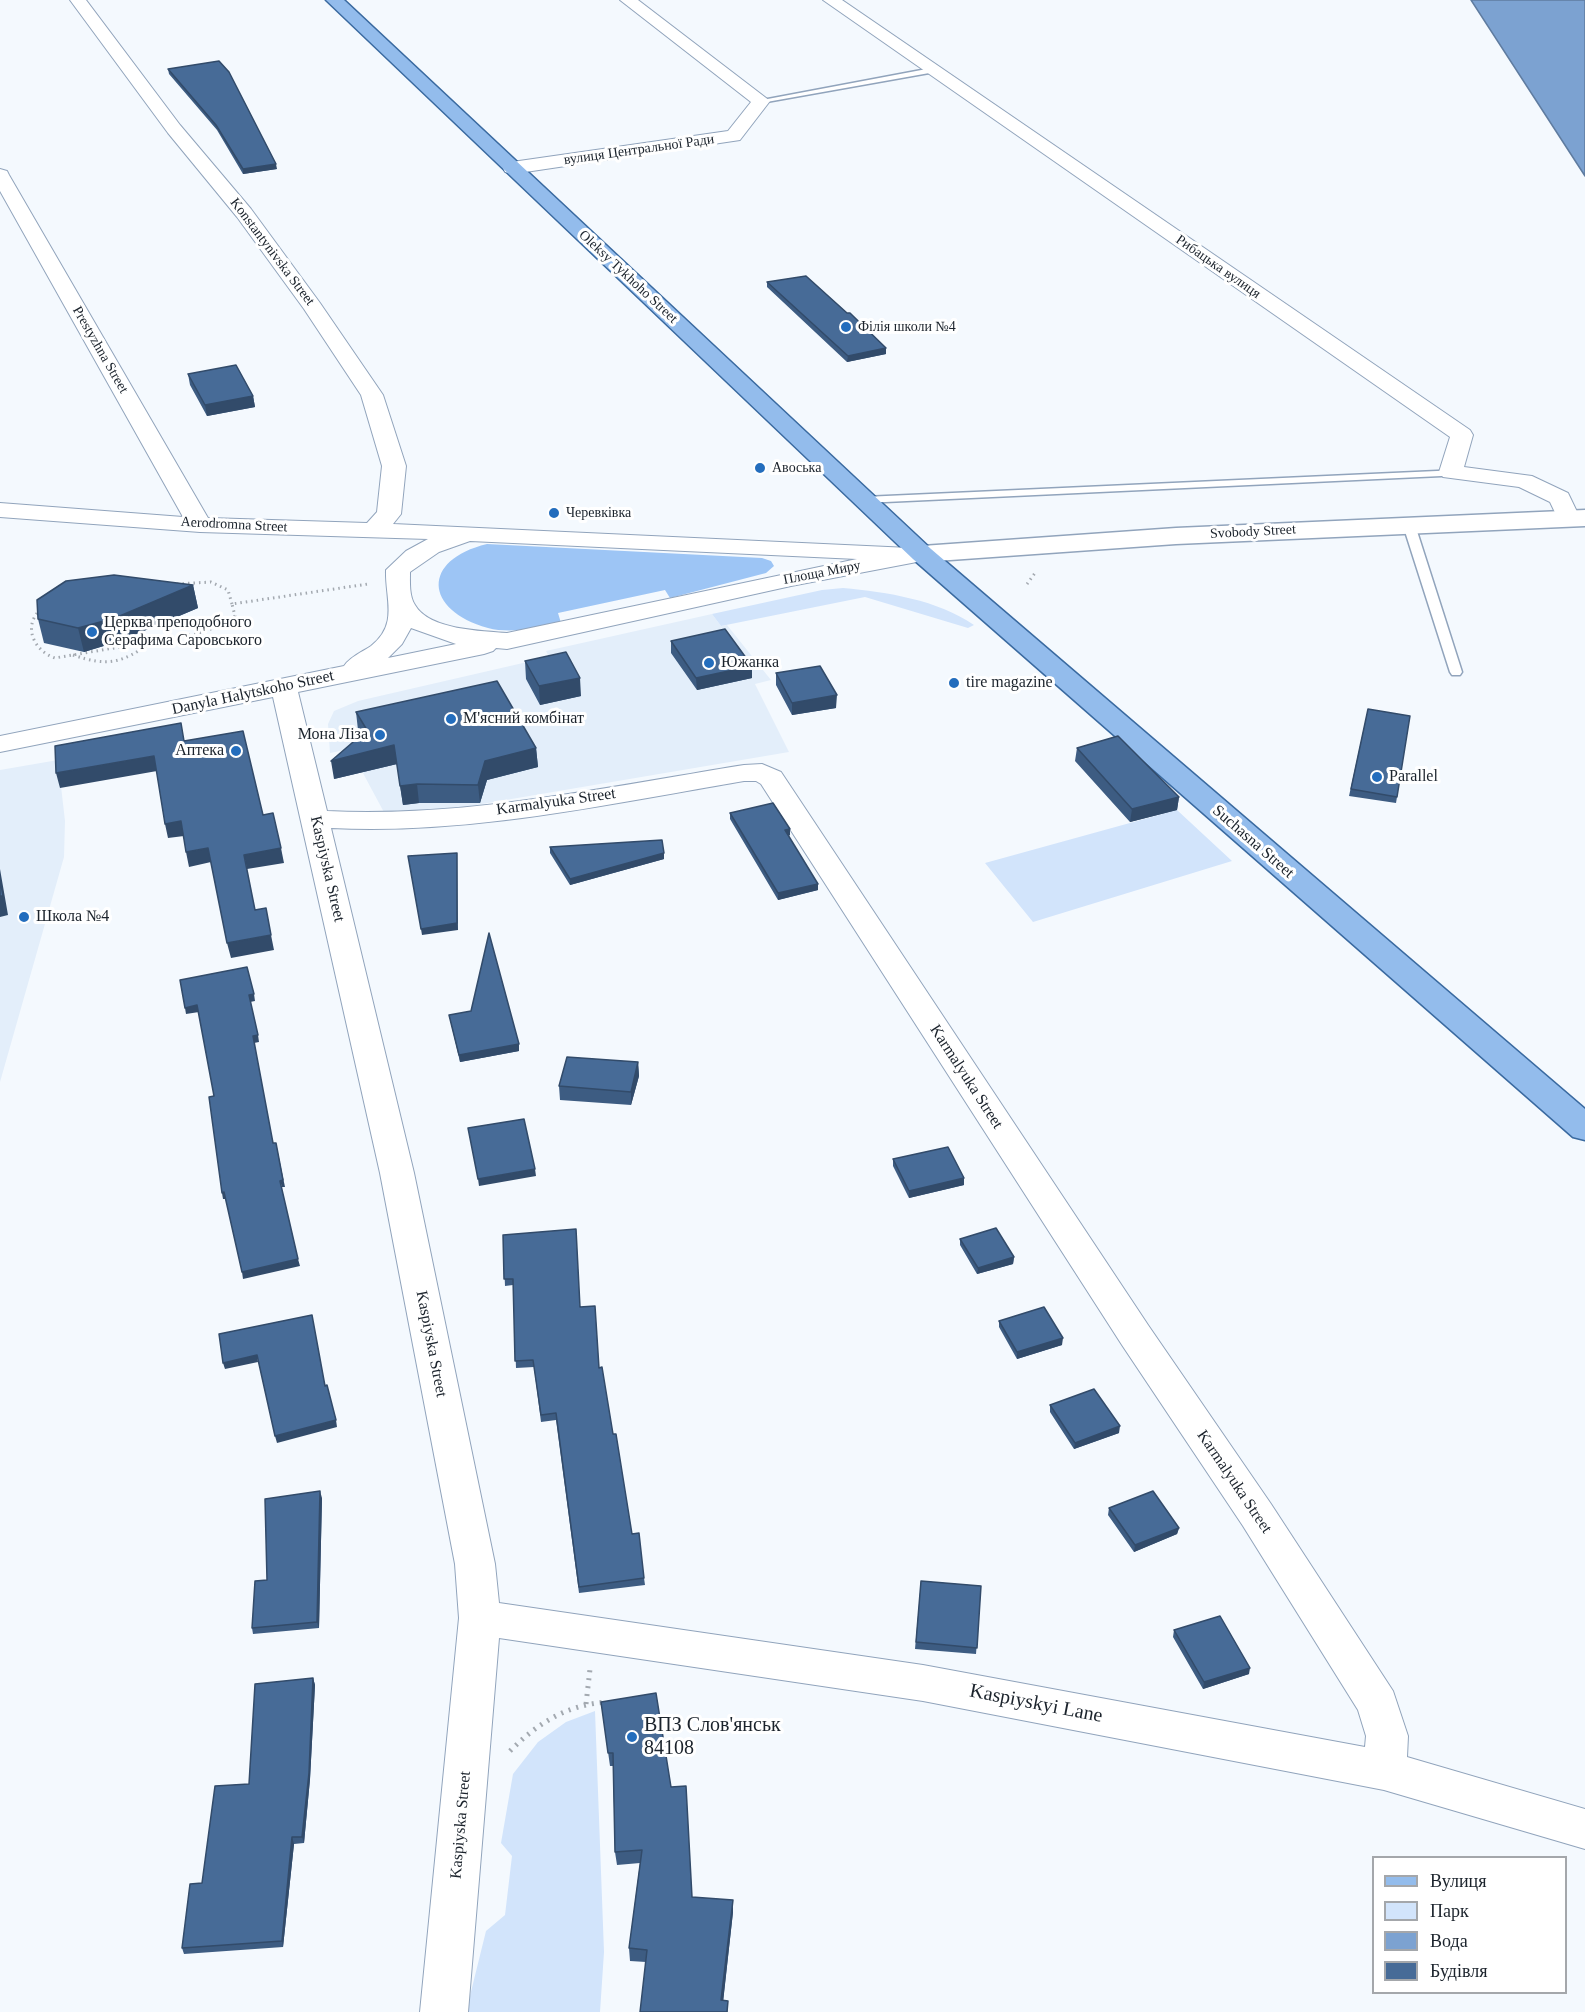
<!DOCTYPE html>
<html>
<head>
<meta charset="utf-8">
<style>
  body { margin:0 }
  #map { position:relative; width:1585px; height:2012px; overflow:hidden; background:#f4f9fe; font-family:"Times New Roman",serif }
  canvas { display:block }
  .legend { position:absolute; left:1372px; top:1856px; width:195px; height:138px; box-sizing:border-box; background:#fff; border:2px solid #a4a7ab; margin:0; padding:8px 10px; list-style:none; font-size:18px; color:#1b232c }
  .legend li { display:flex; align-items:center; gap:12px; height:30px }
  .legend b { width:30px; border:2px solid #a4a7ab }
</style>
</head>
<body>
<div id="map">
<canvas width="1585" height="2012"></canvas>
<ul class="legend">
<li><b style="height:8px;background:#93bcec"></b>Вулиця</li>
<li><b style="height:16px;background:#d2e4fb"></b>Парк</li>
<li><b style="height:16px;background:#7ca2d1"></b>Вода</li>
<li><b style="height:16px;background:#476b97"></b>Будівля</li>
</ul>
</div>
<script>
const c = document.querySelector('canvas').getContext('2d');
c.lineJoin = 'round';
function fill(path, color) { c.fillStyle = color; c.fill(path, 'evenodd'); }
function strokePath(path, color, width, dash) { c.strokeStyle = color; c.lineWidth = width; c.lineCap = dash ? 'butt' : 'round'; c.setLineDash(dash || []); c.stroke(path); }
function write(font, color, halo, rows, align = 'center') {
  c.font = font + ' "Times New Roman",serif'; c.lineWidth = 6; c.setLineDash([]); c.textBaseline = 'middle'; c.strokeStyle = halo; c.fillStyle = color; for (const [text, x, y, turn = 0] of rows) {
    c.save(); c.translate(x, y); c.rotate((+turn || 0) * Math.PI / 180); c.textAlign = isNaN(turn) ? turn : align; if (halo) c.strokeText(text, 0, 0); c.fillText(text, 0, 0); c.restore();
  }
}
fill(new Path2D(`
  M712,614L721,626L727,625L771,680L755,684L789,752L417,815L386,816L350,749L330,753L328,724L334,711L358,701L549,657L546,651Z
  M58,760L65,821L64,857L0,1082V770Z`), '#e3eefa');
fill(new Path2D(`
  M843,588C887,592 938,600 974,625L968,628L865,597L721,626L712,614L822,590Z
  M1177,810L1232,861L1033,922L985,863Z
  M595,1711L604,1952L600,2012H466L486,1931L505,1915L512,1856L501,1843L513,1774L538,1742L566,1722Z`), '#d2e4fb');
fill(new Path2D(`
  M487,544L762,558L771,561L774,566L766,573L670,598L665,590L558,613L561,623C539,628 510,634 488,628C424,610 421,560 487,544Z`), '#9dc5f5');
const water = new Path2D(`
  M1471,0H1585V176Z`);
fill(water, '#7ca2d1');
strokePath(water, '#5f7ca0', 1.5);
const lane = new Path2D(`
  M932,68L936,70L935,72L761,103L757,101Z
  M1459,470L1465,473L1463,475L864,503L858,500L864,497Z
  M1409,522L1415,525L1462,672L1460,675H1452L1450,672L1403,525Z`);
const street = new Path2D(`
  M70,0H86L180,125L251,209L320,303L383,395L406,466L401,514L393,524L931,549L934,554L931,559L922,561L791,586L507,649L496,648L493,651L484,654L298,692L327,811C467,818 606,787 744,765L762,764L781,772L1148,1325L1271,1504L1393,1691L1408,1736L1407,1757L1585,1809V1849L1384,1790L923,1701L499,1638L468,2012H420L459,1618L455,1564L380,1173L273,697L0,752V736L344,666C350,657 362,652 371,646C399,624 385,599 386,570L406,551L428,539L200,532L0,517V503L183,517L0,191V169L7,171L9,175L208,518L367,523L377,512L382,466L361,395L304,309L237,217L168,133ZM470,541L857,559L507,633C482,631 429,630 415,605C409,596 410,582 410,572L439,552ZM411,628L456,644L388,658L402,644ZM744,781H756L761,784L1122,1345L1243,1526L1358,1710L1366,1736L1365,1747L923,1665L499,1603L495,1564L414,1173L331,828C470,835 608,804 744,781Z
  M620,0H638L770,101L740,140L512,174L505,172L503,168L505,164L512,162L728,131L751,102Z
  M823,0H842L1470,430L1473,435L1464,467L1532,476L1568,493L1580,518L1576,523L1568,525L1560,523L1550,502L1519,487L1443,477L1439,472L1450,437Z`);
const secondary = new Path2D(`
  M1585,510V526L1176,544L922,562L913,559L909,554L913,549L922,546L1176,528Z`);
const primary = new Path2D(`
  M326,0H344L931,549L1585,1109V1140L1573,1137L913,559Z`);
strokePath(lane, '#91a4bc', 3);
strokePath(street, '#91a4bc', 2);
strokePath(secondary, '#91a4bc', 3);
strokePath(primary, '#3a6aa0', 3);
strokePath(new Path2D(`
  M177,584L211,582L228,590L232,604
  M1027,584L1035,573
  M41,609C22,626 34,651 55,658L196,634L222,625L235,616L232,604L368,584
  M73,655C108,667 122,663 152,642`), '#a3a9b0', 3, [1.5, 4]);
strokePath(new Path2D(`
  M586,1704L590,1669
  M510,1751C538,1723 566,1705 607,1702`), '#a3a9b0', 5, [2, 6]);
fill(lane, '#fff');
fill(street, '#fff');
fill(secondary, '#fff');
fill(primary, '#93bcec');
fill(new Path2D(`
  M168,69L277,169L243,174L217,130L169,74Z
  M767,282L886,354L847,362L767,287Z
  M188,374L253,396L255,407L207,416L190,385Z
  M193,585L198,608L120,641L84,652L44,643L38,619Z
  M671,641L752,666V678L697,690L671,653Z
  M525,661L581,696L540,705L526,679Z
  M776,673L836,708L792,715L776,685Z
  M1368,709L1397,797L1396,803L1349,796Z
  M356,712L536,748L538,767L487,780L480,803H419L403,805L397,764L334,779L361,734L358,730Z
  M1077,748L1179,797L1177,810L1130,822L1075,761Z
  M730,813L790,835L788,836L818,890L778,900L730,819Z
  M550,847L664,853V859L570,885L550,853Z
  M449,1015L519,1051L460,1062Z
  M638,1062L639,1076L631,1105L560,1100L559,1086Z
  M893,1159L964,1185L909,1198L893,1166Z
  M503,1235L581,1307L599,1368L632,1534L644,1578L645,1585L579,1593L556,1420L541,1422L534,1367L516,1368L513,1285L505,1286Z
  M960,1239L1014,1257L1013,1264L977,1274L960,1245Z
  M999,1321L1062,1345L1017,1359L999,1327Z
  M1050,1405L1119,1433L1074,1449L1050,1412Z
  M322,1498L319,1628L253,1634L252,1628Z
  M1109,1508L1179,1528L1177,1534L1134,1552L1108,1515Z
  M921,1581L981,1586L976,1654L915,1649Z
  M1174,1630L1249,1674L1203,1689L1173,1637Z
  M313,1678L315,1685L310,1779L304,1843L294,1844L283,1947L184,1954L182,1948L202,1883L249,1784Z
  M601,1702L671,1787L692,1897L733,1912L723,2001L728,2012L646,1962L630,1961L629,1948L640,1863L617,1865L615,1852L613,1766H610Z`), '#3d5c82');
fill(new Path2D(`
  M276,164L277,169L243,174V169Z
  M886,348V354L847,362L848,356Z
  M253,396L255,407L207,416L205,405Z
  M193,585L198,608L120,641L84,652L78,628Z
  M752,666V678L697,690L696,678Z
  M580,678L581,696L540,705L539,686Z
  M837,695L836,708L792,715V703Z
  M394,745L397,764L334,779L331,761Z
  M536,748L538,767L487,780L480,803L478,785L485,761Z
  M154,756L157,771L60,788L56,773Z
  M417,784L419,803L403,805L400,786Z
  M1179,797L1177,810L1130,822L1132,809Z
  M181,821L184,836L168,838L165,824Z
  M790,829V835L785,837V830Z
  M208,848L211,862L189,867L186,852Z
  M281,848L284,863L247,869L244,855Z
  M457,853L458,930L422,935L421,929Z
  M664,853V859L570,885V879Z
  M0,869L8,915L0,917Z
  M818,884V890L778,900V893Z
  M271,935L274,950L231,958L227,943Z
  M254,994L255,1001L250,1002L249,995Z
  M197,1005L199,1012L186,1014L185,1008Z
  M258,1035L259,1042L254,1043L253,1036Z
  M519,1044V1051L460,1062L459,1055Z
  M638,1062L639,1076L631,1105V1092Z
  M276,1143L285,1187H282L280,1181Z
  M535,1169L536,1176L479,1186L478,1179Z
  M964,1178V1185L909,1198V1191Z
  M224,1192L226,1199H223L222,1193Z
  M1014,1257L1013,1264L977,1274L978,1268Z
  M298,1259L300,1266L243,1279L242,1272Z
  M1063,1338L1062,1345L1017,1359V1352Z
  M257,1355L258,1362L225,1369L223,1363Z
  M336,1420L337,1427L277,1443L275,1436Z
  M1120,1426L1119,1433L1074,1449L1075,1443Z
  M320,1491L322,1498L319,1628L317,1622Z
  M1179,1528L1177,1534L1134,1552L1135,1545Z
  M1250,1668L1249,1674L1203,1689L1204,1682Z
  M313,1678L315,1685L310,1779L304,1843L302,1837Z
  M292,1837L294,1844L283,1947L282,1941Z
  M733,1900V1912L722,2012L721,2000Z`), '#324b6a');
const building = new Path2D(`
  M219,61L229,72L276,164L243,169L216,125L168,69Z
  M806,276L847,313H850L886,348L848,356L767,282Z
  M236,365L253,396L205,405L188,374Z
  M114,575L193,585L115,618L78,628L38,619L37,600L66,581Z
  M725,629L752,666L696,678L671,641Z
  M566,652L580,678L539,686L525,661Z
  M820,666L837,695L792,703L776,673Z
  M497,681L536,748L485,761L478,785L417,784L400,786L394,745L331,761L367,730L356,712Z
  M1368,709L1410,716L1397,797L1351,789Z
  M181,723L184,741L243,731L263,815L273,813L281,848L244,855L255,910L266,908L271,935L227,943L208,848L186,852L181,821L165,824L154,756L56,773L55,746Z
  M1118,736L1179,797L1132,809L1077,748Z
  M773,803L790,829L785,830L818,884L778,893L730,813Z
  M662,840L664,853L570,879L550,847Z
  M457,853V923L421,929L408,856Z
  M0,879L3,896H0Z
  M489,933L519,1044L459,1055L449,1015L471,1011Z
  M247,967L254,994L249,995L258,1035L253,1036L273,1143H276L283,1180L280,1181L298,1259L242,1272L224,1192L222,1193L209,1097L214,1096L197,1005L185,1008L180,980Z
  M567,1057L638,1062L631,1092L559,1086Z
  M524,1119L535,1169L478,1179L468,1128Z
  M948,1147L964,1178L909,1191L893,1159Z
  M996,1228L1014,1257L978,1268L960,1239Z
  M576,1229L580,1307L595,1306L599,1368L602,1367L613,1434H616L632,1534L639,1533L644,1578L579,1587L556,1413L541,1415L533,1360L515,1361L513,1279H504L503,1235Z
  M1044,1307L1063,1338L1017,1352L999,1321Z
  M312,1315L325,1386L327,1385L336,1420L275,1436L257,1355L223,1363L219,1334Z
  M1094,1389L1120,1426L1075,1443L1050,1405Z
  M320,1491L317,1622L252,1628L255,1581L267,1580L265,1499Z
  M1153,1491L1179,1528L1135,1545L1109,1508Z
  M921,1581L981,1586L977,1648L916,1642Z
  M1220,1616L1250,1668L1204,1682L1174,1630Z
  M313,1678L309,1773L302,1837H292L282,1941L182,1948L190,1884L202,1883L215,1786L249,1784L255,1684Z
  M656,1693L671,1787L686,1786L692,1897L733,1900L721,2000L728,2001L727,2012H640L647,1950L629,1948L642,1850L615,1852L613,1753H608L601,1702Z`);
fill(building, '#476b97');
strokePath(building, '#324b6a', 1.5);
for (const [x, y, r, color] of [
  [846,327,6,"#236dbd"],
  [760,468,6,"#236dbd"],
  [554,513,6,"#236dbd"],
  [92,632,6,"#236dbd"],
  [709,663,6,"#236dbd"],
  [954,683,6,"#236dbd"],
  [451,719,6,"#236dbd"],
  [380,735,6,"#236dbd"],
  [236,751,6,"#236dbd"],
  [1377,777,6,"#236dbd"],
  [24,917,6,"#236dbd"],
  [632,1737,6,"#236dbd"]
]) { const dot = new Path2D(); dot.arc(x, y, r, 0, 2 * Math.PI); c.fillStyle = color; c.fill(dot); strokePath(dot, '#fff', 2); }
write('14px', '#1b232c', '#fff', [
  ["вулиця Центральної Ради",639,150,-8],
  ["Konstantynivska Street",272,252,53],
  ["Рибацька вулиця",1218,267,35],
  ["Oleksy Tykhoho Street",628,277,43],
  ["Prestyzhna Street",100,350,60],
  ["Aerodromna Street",234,525,3],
  ["Svobody Street",1253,532,-3],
  ["Площа Миру",822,573,-11]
]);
write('14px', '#1b232c', '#fff', [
  ["Філія школи №4",858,327],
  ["Авоська",772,468],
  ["Черевківка",566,513]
], 'left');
write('16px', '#1b232c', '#fff', [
  ["Церква преподобного",104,623],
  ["Серафима Саровського",104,641],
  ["Южанка",721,663],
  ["tire magazine",966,683],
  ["М'ясний комбінат",463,719],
  ["Мона Ліза",368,735,"right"],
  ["Аптека",224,751,"right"],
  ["Parallel",1389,777],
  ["Школа №4",36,917]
], 'left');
write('16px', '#1b232c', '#fff', [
  ["Danyla Halytskoho Street",253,693,-12],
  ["Karmalyuka Street",556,802,-8],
  ["Suchasna Street",1253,842,41],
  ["Kaspiyska Street",327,869,77],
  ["Karmalyuka Street",966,1077,57],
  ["Kaspiyska Street",431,1344,79],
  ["Karmalyuka Street",1234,1482,56],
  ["Kaspiyska Street",461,1825,-85]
]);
write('20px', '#1b232c', '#fff', [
  ["Kaspiyskyi Lane",1036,1704,11]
]);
write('20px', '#1b232c', '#fff', [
  ["ВПЗ Слов'янськ",644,1726],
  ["84108",644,1749]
], 'left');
</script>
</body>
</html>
